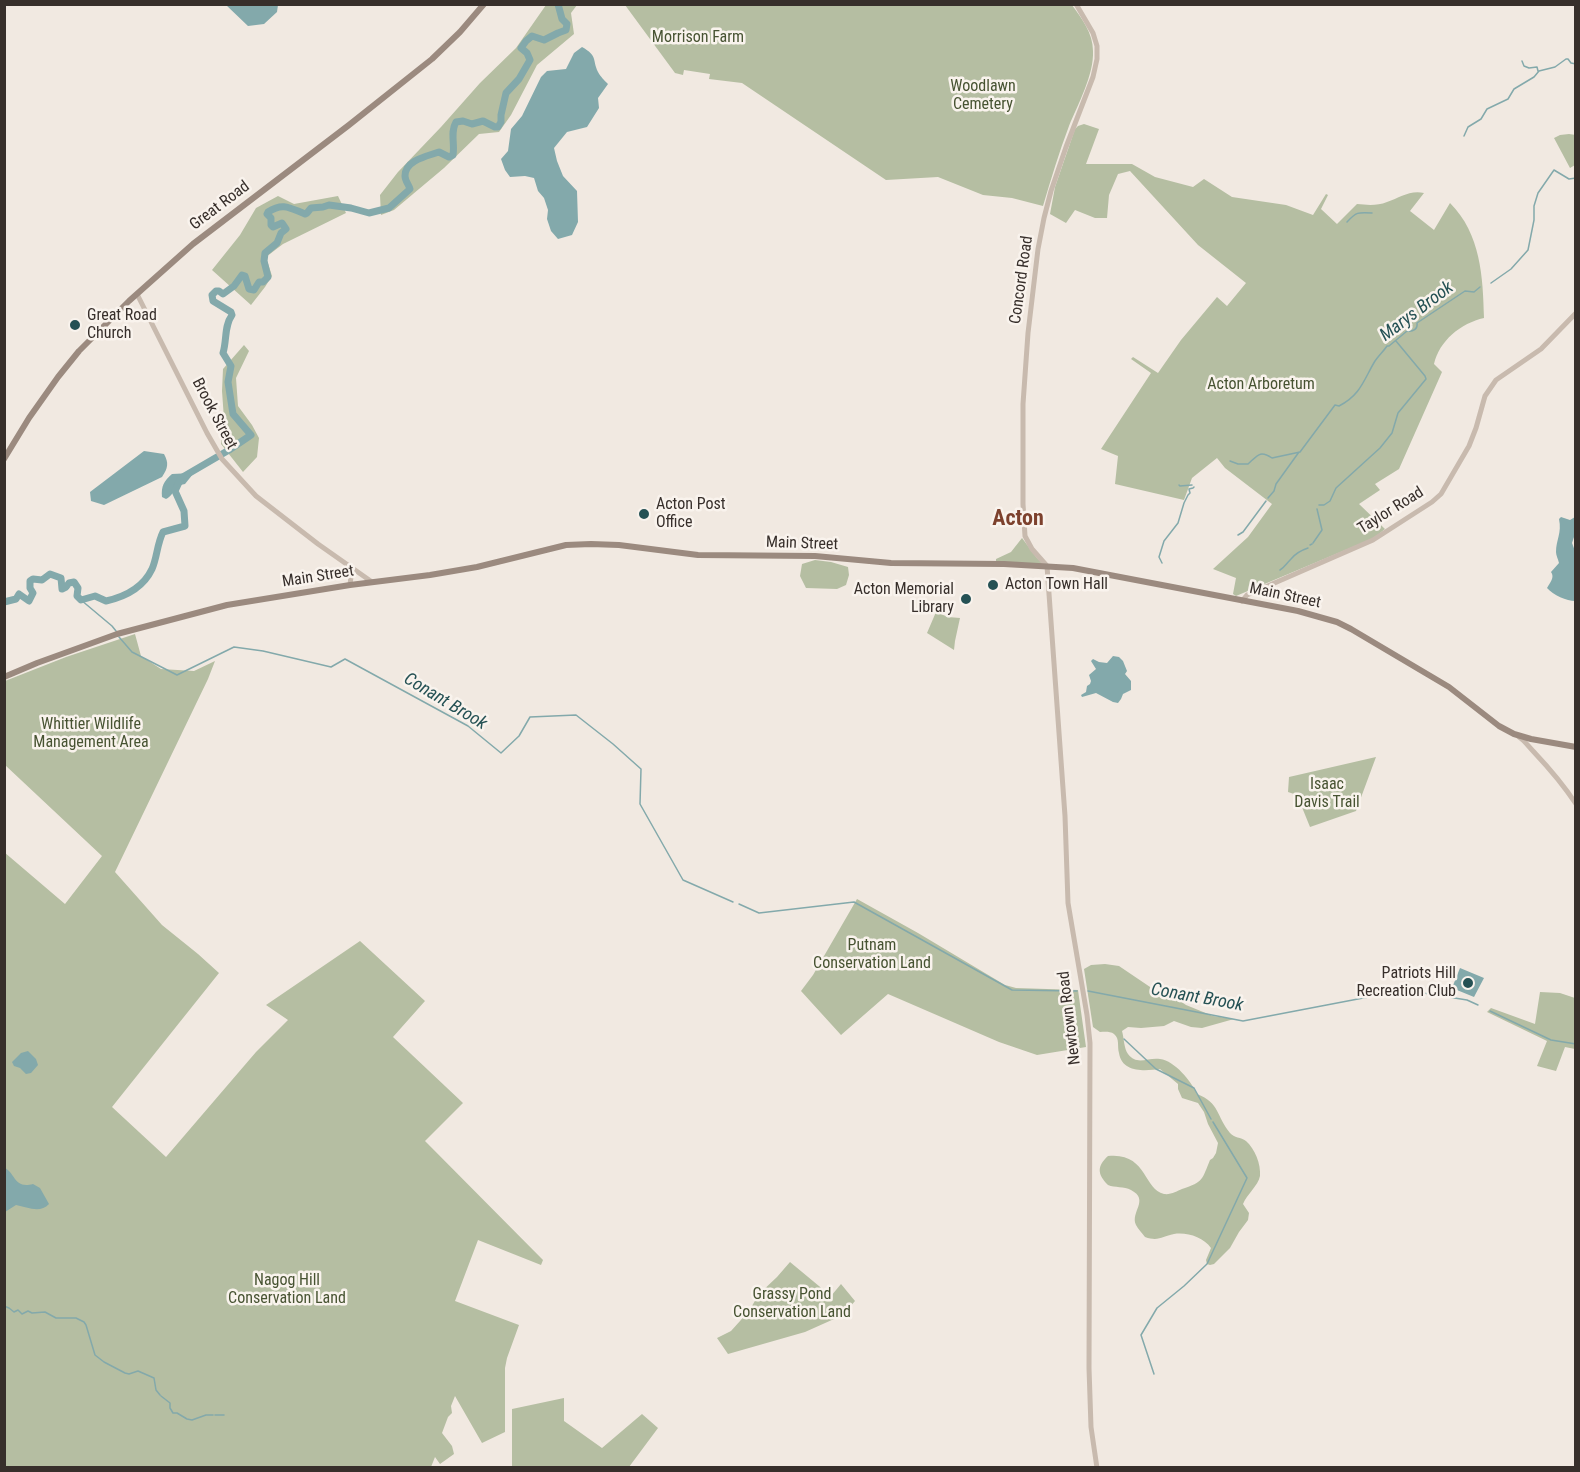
<!DOCTYPE html>
<html>
<head>
<meta charset="utf-8">
<style>
  body { margin:0 }
  #map { position:relative; width:1580px; height:1472px; overflow:hidden; background:#f1e9e1; font-family:"Roboto Condensed",sans-serif }
  canvas { display:block }
  .frame { position:absolute; inset:0; border:6px solid #372f2b; pointer-events:none }
</style>
</head>
<body>
<div id="map">
<canvas width="1580" height="1472"></canvas>
<div class="frame"></div>
</div>
<script>
const c = document.querySelector('canvas').getContext('2d');
c.lineJoin = 'round';
function fill(path, color) { c.fillStyle = color; c.fill(path, 'evenodd'); }
function strokePath(path, color, width, dash) { c.strokeStyle = color; c.lineWidth = width; c.lineCap = dash ? 'butt' : 'round'; c.setLineDash(dash || []); c.stroke(path); }
function write(font, color, halo, rows, align = 'center') {
  c.font = font + ' "Roboto Condensed",sans-serif'; c.lineWidth = 5; c.setLineDash([]); c.textBaseline = 'middle'; c.strokeStyle = halo; c.fillStyle = color; for (const [text, x, y, turn = 0] of rows) {
    c.save(); c.translate(x, y); c.rotate((+turn || 0) * Math.PI / 180); c.textAlign = isNaN(turn) ? turn : align; if (halo) c.strokeText(text, 0, 0); c.fillText(text, 0, 0); c.restore();
  }
}
fill(new Path2D(`
  M546,5H577L571,13L574,34L537,65L511,115L499,132L479,134L444,168L394,210L381,215L380,195L398,172L441,127L480,83L516,48Z
  M625,5H1072C1082,19 1093,33 1093,51C1094,75 1078,104 1069,126C1059,152 1051,179 1043,206L1012,198L983,195L938,177L886,180L742,83L709,79L710,74L684,70L683,75L675,73Z
  M1084,124L1099,129L1086,164H1132L1155,177L1193,187L1204,179L1232,197L1286,205L1313,215L1326,194L1328,195L1321,209L1337,224L1357,204C1367,205 1377,206 1387,202C1400,198 1409,190 1424,193L1410,211L1434,230L1450,203C1481,234 1483,277 1484,318C1461,323 1439,341 1434,364L1442,372L1399,469L1375,484L1380,490L1359,504L1385,529L1374,538L1236,596L1233,594L1236,578L1213,569L1248,537L1272,504L1225,468L1217,458L1192,478L1184,500L1115,484L1118,456L1101,449L1151,373L1131,359L1133,357L1158,373L1181,340L1217,297L1227,306L1246,283L1198,245L1130,171L1118,174L1109,195L1107,218H1095L1075,210L1066,223L1050,214L1055,187L1075,129L1078,126Z
  M1569,134L1576,135L1575,165L1570,168L1554,138L1560,135Z
  M278,196L294,204L338,196L346,213L283,244L266,257L272,276L265,287L251,305L212,270L240,235L256,208Z
  M244,345L249,351L236,378L238,406L252,425L259,438L257,457L243,472L221,444L224,419L222,391L223,369Z
  M1022,538L1037,558L1045,565L996,562V559L1011,552Z
  M815,560L831,562L848,567L849,575L846,585L837,589L806,588L800,576L802,564Z
  M936,612L948,617L960,618L955,641L954,650L927,633Z
  M135,634L141,656L161,669L194,671L215,661L208,679L115,872L162,925L198,954L219,973L112,1107L166,1157L256,1052L288,1020L266,1005L360,941L425,1001L393,1037L463,1103L425,1141L543,1260L541,1265L478,1240L455,1301L519,1325L507,1358L505,1368V1432L482,1443L455,1396L451,1406L452,1413L448,1417L442,1433L452,1446L454,1454L440,1464L435,1457L431,1467H5L4,852L65,904L102,856L5,765V681L66,657Z
  M1376,757L1356,811L1310,827L1297,795L1288,792L1289,777Z
  M857,899L918,933L1005,985L1016,988L1078,990L1086,1047L1037,1055L999,1042L888,994L841,1035L801,991L813,975Z
  M1105,964L1119,966L1156,991L1180,1001L1186,1005L1213,1016L1234,1019L1202,1028L1191,1027L1174,1021L1164,1026L1141,1028L1128,1027L1122,1031C1124,1038 1124,1049 1128,1054C1137,1066 1148,1057 1160,1059C1175,1061 1191,1081 1197,1094C1220,1103 1216,1116 1230,1133C1234,1138 1241,1137 1246,1141C1255,1149 1261,1164 1260,1176C1258,1186 1247,1194 1243,1204L1249,1213L1248,1220L1239,1232L1230,1248L1214,1264L1210,1265L1207,1264L1206,1260L1211,1248C1203,1237 1187,1232 1174,1234C1162,1236 1159,1242 1145,1237C1142,1233 1138,1229 1136,1225C1130,1212 1150,1200 1131,1190C1124,1186 1115,1188 1108,1185C1097,1174 1097,1166 1108,1156C1147,1152 1143,1189 1164,1194C1171,1195 1177,1191 1182,1189C1204,1182 1202,1179 1210,1160L1213,1158L1216,1153L1218,1143L1208,1124L1204,1112L1198,1103L1182,1098L1178,1089V1084L1160,1069C1145,1071 1122,1073 1119,1053C1117,1046 1120,1039 1114,1034C1110,1031 1104,1032 1100,1032L1093,1027L1084,969L1091,965Z
  M1540,992L1560,993L1575,998V1049L1565,1047L1556,1071L1537,1066L1547,1041L1487,1012L1491,1008L1535,1024Z
  M790,1262L831,1296L841,1284L855,1301L843,1315L805,1332L728,1354L717,1338L731,1331L749,1311L759,1294L777,1277Z
  M564,1398V1421L602,1448L642,1414L658,1428L629,1467H512V1409Z`), '#b5bea2');
fill(new Path2D(`
  M226,5H278L277,12L264,24L248,26Z
  M582,47C598,56 592,59 598,72C600,76 605,81 608,84L598,98L599,108L587,127L567,132L554,148L557,161L563,176L577,191L578,222L572,235L558,239L551,231L547,219L548,210L544,198L538,191L534,178L525,176L510,177L505,170L501,159L508,151L511,129L522,116L541,77L547,71L566,69L574,53Z
  M144,451L164,454C169,463 168,468 162,477L104,505L91,501L90,492Z
  M192,473L193,474L185,484C172,486 175,495 166,499L162,497C161,486 164,481 172,474Z
  M1561,517L1570,520L1575,517V534L1572,543L1575,551V601C1567,601 1553,595 1547,588C1550,583 1555,577 1551,572L1559,563C1558,559 1556,555 1556,552C1556,540 1562,533 1559,519Z
  M1113,656L1119,657L1123,661L1127,671L1125,674L1131,681V690L1123,694L1121,699L1118,703L1113,702L1096,693L1082,697L1081,695L1086,692L1087,686L1090,684L1091,681L1089,675L1096,669L1091,661L1093,659L1099,662L1107,663Z
  M1460,968L1484,978L1474,997L1452,988Z
  M28,1051L36,1059L38,1065L31,1073L26,1074L20,1068L14,1066L12,1062L21,1053Z
  M5,1168C16,1174 14,1189 33,1184L40,1188L49,1204C40,1214 27,1207 16,1205L5,1212Z`), '#83a9ab');
strokePath(new Path2D(`
  M1522,61L1524,66L1529,68L1537,67L1538,71
  M1464,136L1468,127L1481,119L1487,109L1508,99L1514,89L1534,77L1539,71L1555,67L1566,59H1568L1571,63L1576,64
  M1347,222C1356,212 1358,212 1372,213
  M1491,283L1511,269L1528,250L1534,220V206L1538,193L1554,170L1569,179L1576,178
  M1230,461L1238,464H1248C1258,455 1260,450 1272,458L1300,452L1335,405L1339,406C1361,395 1364,379 1375,361C1379,355 1383,352 1387,346H1389L1407,331C1413,332 1418,329 1417,323L1465,291L1474,292L1480,287
  M1179,485L1180,486L1192,485
  M1268,498L1274,491L1276,484L1299,452
  M1319,505H1324L1330,501L1336,488L1380,448L1392,433L1398,413L1426,379L1425,376L1396,341
  M1238,535L1243,532L1266,501
  M1313,543L1322,530L1317,509
  M1310,545L1312,544
  M1162,563L1159,557L1164,541L1178,523L1184,503L1188,495L1190,493L1189,489L1193,488L1194,487
  M1280,570C1285,567 1286,564 1291,559C1295,554 1302,550 1308,548
  M81,600L112,626L116,631
  M119,637L132,652L177,675L234,647L263,651L331,667L345,659L468,726L501,753L519,736L530,717L576,715L613,744L641,769L640,804L683,880L733,902
  M739,904L759,913L854,902L1012,990L1077,991
  M1088,991L1243,1021L1405,990L1467,1000L1478,1005
  M1490,1011L1551,1040L1576,1044
  M1124,1039L1156,1069L1194,1088L1211,1119
  M4,1306L9,1308L14,1312L18,1310L22,1314L28,1311L32,1313L45,1312L56,1318H76L84,1322L86,1325L95,1355L104,1362L125,1373L129,1374L138,1371L154,1378L156,1390L160,1395
  M1154,1374L1141,1335L1157,1308L1184,1286L1207,1264L1247,1178L1213,1122
  M161,1396L170,1403V1408L173,1413H177L187,1419L192,1420L206,1415H213
  M215,1415H224`), '#83a9ab', 1.5);
strokePath(new Path2D(`
  M4,602L16,599L19,594L29,601L33,593L30,588V581L33,579L42,580L50,574L61,578L62,589L66,587L69,583L74,582L78,588L77,596L81,600L95,596L106,601C124,597 143,588 152,569C157,558 157,544 163,532L185,526L184,511L175,491L181,478L229,450L251,435L233,414L228,382L231,366L223,353C227,340 224,326 232,315L231,312L213,301L212,295L216,291H219L223,294L234,286L242,275L245,276L249,289L254,290L259,282H263L268,277L264,261L265,253L277,243L281,233L286,229L282,223L273,227L271,225V218L267,214L268,212C283,202 290,208 305,214L307,213L311,208L323,207L329,205L351,208L369,213L389,208L410,189C409,185 405,181 405,176C405,160 428,156 439,152L449,157L453,155C455,144 450,132 456,122L463,121L472,124L483,121L495,127H498L501,122V115L506,93L519,79L530,60L527,53L521,48L526,41L532,36L544,40L558,33L566,30L567,24L562,19L558,4`), '#83a9ab', 7);
strokePath(new Path2D(`
  M1076,4L1093,33L1097,46V59L1093,77L1066,147L1051,191L1044,218L1038,249L1028,333L1023,404V504L1025,536L1032,549L1047,566L1065,816L1068,903L1087,1015L1090,1043L1089,1368L1091,1427L1097,1468
  M137,294L207,433L222,459L256,496L318,544L372,582
  M350,585L352,568
  M1242,601L1247,595L1373,540L1432,502L1441,494L1469,446L1476,428L1485,396L1496,380L1541,349L1576,313
  M1519,737C1525,741 1528,746 1533,751C1549,768 1563,784 1576,804`), '#c8baae', 5);
strokePath(new Path2D(`
  M4,459L29,418L58,377L79,351L129,301L193,244L349,125L432,59L460,32L484,4
  M4,677L37,663L117,634L227,605L350,585L430,575L477,567L566,545L591,544L619,545L698,555L815,556L891,563L1004,564L1073,568L1298,611L1337,622L1351,629L1449,687L1499,726L1514,734L1531,739L1576,747`), '#9b8a7f', 6);
for (const [x, y, r, color] of [
  [75,325,6,"#255154"],
  [644,514,6,"#255154"],
  [993,585,6,"#255154"],
  [966,599,6,"#255154"],
  [1468,983,6,"#255154"]
]) { const dot = new Path2D(); dot.arc(x, y, r, 0, 2 * Math.PI); c.fillStyle = color; c.fill(dot); strokePath(dot, '#f9f3ed', 2); }
write('16px', '#475332', '#f9f3ed', [
  ["Morrison Farm",698,38],
  ["Woodlawn",983,87],
  ["Cemetery",983,105],
  ["Acton Arboretum",1261,385],
  ["Whittier Wildlife",91,725],
  ["Management Area",91,743],
  ["Isaac",1327,785],
  ["Davis Trail",1327,803],
  ["Putnam",872,946],
  ["Conservation Land",872,964],
  ["Nagog Hill",287,1281],
  ["Conservation Land",287,1299],
  ["Grassy Pond",792,1295],
  ["Conservation Land",792,1313]
]);
write('16px', '#372f2b', '#f9f3ed', [
  ["Great Road",220,206,-37],
  ["Concord Road",1022,280,-82],
  ["Brook Street",214,414,62],
  ["Taylor Road",1391,511,-32],
  ["Main Street",802,544,2],
  ["Main Street",318,577,-9],
  ["Main Street",1285,596,12],
  ["Newtown Road",1070,1018,-97]
]);
write('16px', '#372f2b', '#f9f3ed', [
  ["Great Road",87,316],
  ["Church",87,334],
  ["Acton Post",656,505],
  ["Office",656,523],
  ["Acton Town Hall",1005,585],
  ["Acton Memorial",954,590,"right"],
  ["Library",954,608,"right"],
  ["Patriots Hill",1456,974,"right"],
  ["Recreation Club",1456,992,"right"]
], 'left');
write('italic 18px', '#255154', '#f9f3ed', [
  ["Marys Brook",1417,312,-37],
  ["Conant Brook",445,702,31],
  ["Conant Brook",1197,998,10]
]);
write('bold 22px', '#7d412d', '#f9f3ed', [
  ["Acton",1018,519]
]);
</script>
</body>
</html>
